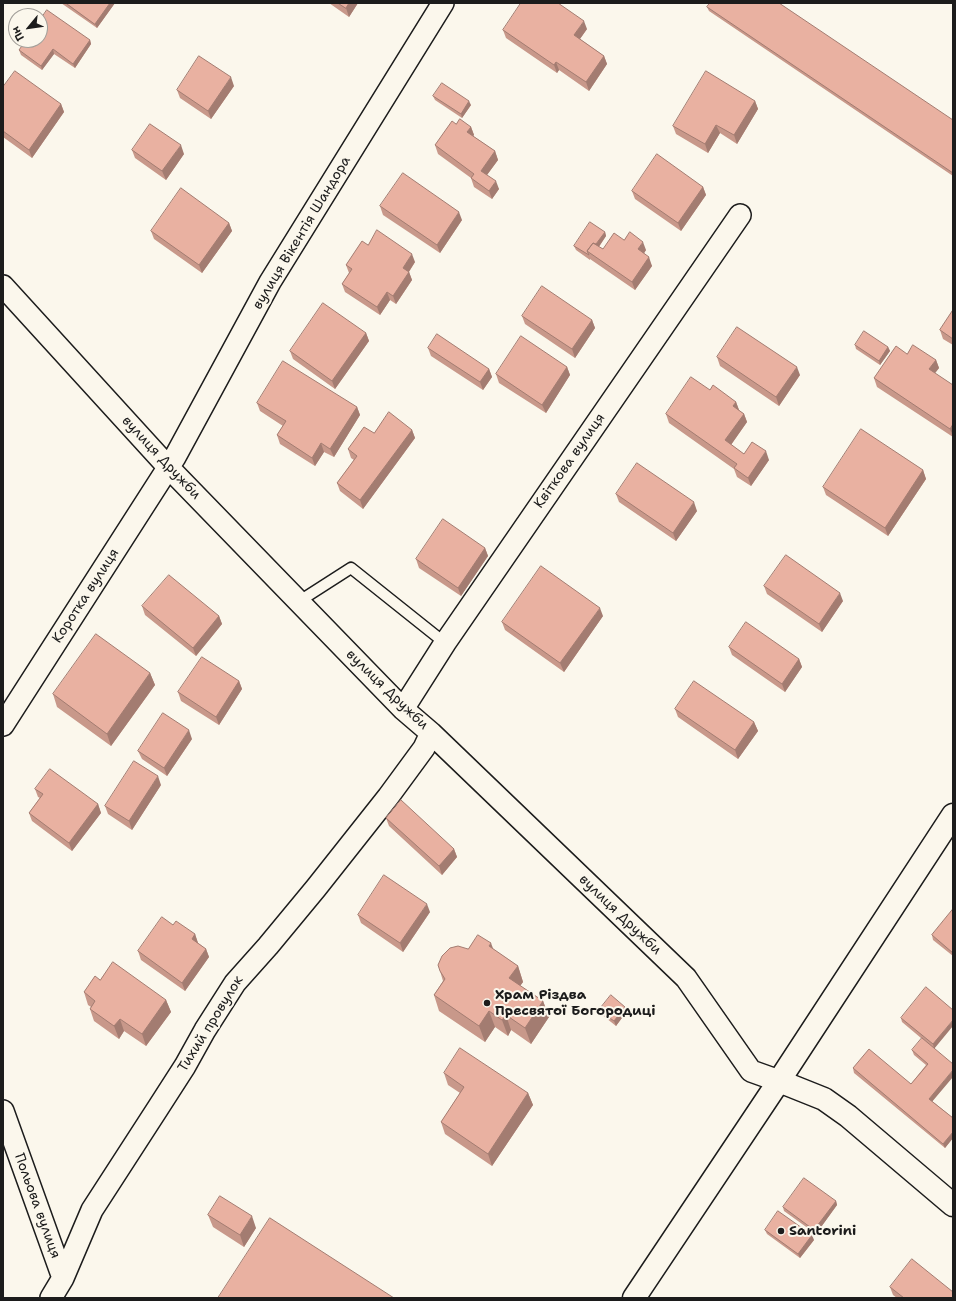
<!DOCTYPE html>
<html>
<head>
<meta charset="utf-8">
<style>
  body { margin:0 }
  #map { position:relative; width:956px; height:1301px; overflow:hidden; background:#fbf7ec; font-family:"Shantell Sans",sans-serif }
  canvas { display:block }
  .frame { position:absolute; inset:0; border:4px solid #1c1c1c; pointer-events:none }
  .north { position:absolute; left:8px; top:8px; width:40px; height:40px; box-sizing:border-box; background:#fbf7ec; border:1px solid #a29f99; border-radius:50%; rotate:241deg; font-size:11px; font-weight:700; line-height:16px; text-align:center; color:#1c1c1c }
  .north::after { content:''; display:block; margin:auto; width:14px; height:18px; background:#1c1c1c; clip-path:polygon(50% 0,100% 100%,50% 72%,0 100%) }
</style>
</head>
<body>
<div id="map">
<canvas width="956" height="1301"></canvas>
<div class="frame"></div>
<div class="north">Пн</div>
</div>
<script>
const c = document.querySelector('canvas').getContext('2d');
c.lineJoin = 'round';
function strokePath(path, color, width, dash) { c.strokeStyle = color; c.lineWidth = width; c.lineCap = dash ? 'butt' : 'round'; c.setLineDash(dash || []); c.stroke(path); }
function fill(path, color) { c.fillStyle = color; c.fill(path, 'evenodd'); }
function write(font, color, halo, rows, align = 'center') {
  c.font = font + ' "Shantell Sans",sans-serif'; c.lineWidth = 4; c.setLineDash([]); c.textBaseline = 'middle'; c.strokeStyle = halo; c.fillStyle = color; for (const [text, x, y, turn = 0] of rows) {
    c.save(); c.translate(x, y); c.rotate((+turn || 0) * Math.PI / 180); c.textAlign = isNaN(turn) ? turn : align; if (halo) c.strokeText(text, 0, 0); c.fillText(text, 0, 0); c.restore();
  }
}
const lane = new Path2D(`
  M298,602L351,568L445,643`);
const street = new Path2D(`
  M3,286L169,468L403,709L431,733L686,978L751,1071L779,1081
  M403,709L445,643L740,215
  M3,725L175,457L270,282L443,3
  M3,1111L63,1278L51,1298
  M63,1278L92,1210L158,1108L185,1066L205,1030L235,983L268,946L316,888L388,797L424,748L431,733`);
const secondary = new Path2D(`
  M779,1081L824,1099L848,1116L953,1205
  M634,1298L779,1081L953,815`);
strokePath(lane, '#1c1c1c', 13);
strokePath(street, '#1c1c1c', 24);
strokePath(secondary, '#1c1c1c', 25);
strokePath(lane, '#fbf7ec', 10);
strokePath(street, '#fbf7ec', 21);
strokePath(secondary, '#fbf7ec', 22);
fill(new Path2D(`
  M61,3H115L97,28Z
  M329,3H358L349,17Z
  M707,7L953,120V176L709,11Z
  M587,29L580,39L604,56L607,64L589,91L559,70L557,73L506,38L503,30Z
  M90,40L91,44L75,68L54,54L42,70L21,55L19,50Z
  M234,86L211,119L180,98L177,90Z
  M3,87L61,104L64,112L32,158L3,137Z
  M433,96L471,105L462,118L435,100Z
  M755,101L758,109L737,144L720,133L708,153L676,134L673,126Z
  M456,124L471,127L474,135L473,136L495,151L498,160L487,175L499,189L492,199L474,187L471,178L438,154L435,145Z
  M132,150L184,154L166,180L135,158Z
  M703,187L706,195L681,231L635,199L632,191Z
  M380,206L462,220L440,253L383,215Z
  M229,223L232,231L202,273L154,239L151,231Z
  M605,232L606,236L599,247L603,249L624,240L646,250L644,253L652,266L635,290L590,259V260L576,250L574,246Z
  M368,245L415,262L409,272L412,280L396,304L390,300L380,315L345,292L342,284L349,273L346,265Z
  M953,310V345L943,339L940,330Z
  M522,316L592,320L595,328L575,358L525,324Z
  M366,333L369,341L335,389L293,359L290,351Z
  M855,345L888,347L890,351L880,365L856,349Z
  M428,348L489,369L492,377L483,390L431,356Z
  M907,354L936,360L939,368L935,373L953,437L877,387L874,378Z
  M717,357L800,375L779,406L720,366Z
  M567,367L570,375L546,413L499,383L496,374Z
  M710,390L736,402L739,410L744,414L747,422L731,445L744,454L769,460L751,486L737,477L734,469L669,423L666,414Z
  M257,403L357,407L360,415L334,457L324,452L315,466L280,444L277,435L283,426L260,411Z
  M412,430L415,438L363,509L340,491L337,483L354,460L351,458L348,449L374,433Z
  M923,470L926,479L888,536L826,495L823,487Z
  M616,494L697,511L676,541L619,502Z
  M485,548L488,556L461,596L419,568L416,559Z
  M764,586L843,601L822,632L767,594Z
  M142,606L219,616L222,624L196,656L145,615Z
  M603,616L564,672L505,630L502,622Z
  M729,647L799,659L802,667L785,692L732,655Z
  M150,673L155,685L111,746L57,707L53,694Z
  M239,681L242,689L219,725L181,701L178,692Z
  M675,709L754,722L758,731L738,759L678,717Z
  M192,739L167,776L142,759L138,751Z
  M161,785L132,830L108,814L105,806Z
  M35,789L98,804L101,813L72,851L32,821L29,813L40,798L38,797Z
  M386,818L454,849L457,857L442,875L389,826Z
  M953,909V956L933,940L932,935Z
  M430,912L403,952L361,923L358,915Z
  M173,925L195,934L198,943L206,949L209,957L185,991L141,960L138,951Z
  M468,949H493L518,966L523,982L520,986L543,1001L549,1017L531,1044L511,1030L508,1036L495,1027L485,1042L439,1011L434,995L443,981L440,971Z
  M100,980L166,1000L171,1012L146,1046L124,1031L119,1039L94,1021L90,1009L91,1007L88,1005L84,992Z
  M625,1007L627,1011L616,1026L601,1014L599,1010Z
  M953,1010L934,1049L902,1022L901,1018Z
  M912,1050L953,1064L932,1101L953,1118V1138L945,1148L854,1073L853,1068L911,1084L926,1065L914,1055Z
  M444,1073L528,1093L533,1105L492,1166L445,1134L441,1122L460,1093L448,1085Z
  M836,1201L837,1205L816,1234L784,1211L783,1207Z
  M208,1215L256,1228L244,1247L213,1227Z
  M765,1230L814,1240L800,1258L767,1234Z
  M890,1287L953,1298H897L893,1295Z`), '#c8988a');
fill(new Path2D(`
  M110,3H115L97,28L95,24Z
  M349,3H358L349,17L346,8Z
  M584,21L587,29L577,43L574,35Z
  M90,40L91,44L75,68L73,64Z
  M53,49L54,54L42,70L41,66Z
  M604,56L607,64L589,91L586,82Z
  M556,62L559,70L557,73L554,65Z
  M231,77L234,86L211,119L208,111Z
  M469,101L471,105L462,118L461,114Z
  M755,101L758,109L737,144L734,135Z
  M61,104L64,112L32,158L29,150Z
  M716,125L720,133L708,153L705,144Z
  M471,127L474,135L470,140L467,132Z
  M181,145L184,154L166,180L162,171Z
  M495,151L498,160L484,179L481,171Z
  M496,181L499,189L492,199L489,191Z
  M703,187L706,195L681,231L678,223Z
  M459,212L462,220L440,253L437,245Z
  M229,223L232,231L202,273L199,265Z
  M605,232L606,236L593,255L590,253Z
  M643,242L646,250L641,258L638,249Z
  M412,254L415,262L406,276L403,268Z
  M649,257L652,266L635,290L632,282Z
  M409,272L412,280L396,304L393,296Z
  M387,292L390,300L380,315L377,307Z
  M592,320L595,328L575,358L572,349Z
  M366,333L369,341L335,389L332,381Z
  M888,347L890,351L880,365L879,361Z
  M936,360L939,368L932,377L929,369Z
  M567,367L570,375L546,413L542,405Z
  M797,367L800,375L779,406L776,397Z
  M489,369L492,377L483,390L480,382Z
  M736,402L739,410L736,415L733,406Z
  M357,407L360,415L334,457L330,449Z
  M744,414L747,422L728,449L725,440Z
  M953,424V437L950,429Z
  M412,430L415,438L363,509L360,500Z
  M321,443L324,452L315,466L312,458Z
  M766,451L769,460L751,486L748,478Z
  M923,470L926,479L888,536L885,528Z
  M694,502L697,511L676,541L673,533Z
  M485,548L488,556L461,596L458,588Z
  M840,593L843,601L822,632L819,624Z
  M600,608L603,616L564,672L560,663Z
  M219,616L222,624L196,656L193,648Z
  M799,659L802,667L785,692L782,684Z
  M150,673L155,685L111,746L107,734Z
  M239,681L242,689L219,725L216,717Z
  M754,722L758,731L738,759L735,750Z
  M189,730L192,739L167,776L164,768Z
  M158,776L161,785L132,830L129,821Z
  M98,804L101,813L72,851L69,843Z
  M454,849L457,857L442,875L439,866Z
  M427,904L430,912L403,952L400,943Z
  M195,934L198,943L195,947L192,939Z
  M491,943L497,959L489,946Z
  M206,949L209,957L185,991L182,983Z
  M518,966L523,982L515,993L509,978Z
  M166,1000L171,1012L146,1046L142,1034Z
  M543,1001L549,1017L531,1044L525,1028Z
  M625,1007L627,1011L616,1026L614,1021Z
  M489,1011L495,1027L485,1042L479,1026Z
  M506,1015L511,1030L508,1036L502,1020Z
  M120,1019L124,1031L119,1039L114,1026Z
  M953,1020V1026L934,1049L933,1044Z
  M953,1070V1077L931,1103L929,1099Z
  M528,1093L533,1105L492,1166L488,1154Z
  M953,1132V1138L945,1148L943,1144Z
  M836,1201L837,1205L816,1234L814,1230Z
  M252,1216L256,1228L244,1247L240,1235Z
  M812,1235L814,1240L800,1258L798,1254Z`), '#a37c71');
const building = new Path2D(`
  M66,3H110L95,24Z
  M338,3H349L346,8Z
  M521,3H558L584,21L574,35L604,56L586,82L556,62L554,65L503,30Z
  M710,3H779L953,120V173L707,7Z
  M47,10L90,40L73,64L53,49L41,66L19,50L26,40H40V20Z
  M199,56L231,77L208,111L177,90Z
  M15,71L61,104L29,150L3,131V87Z
  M706,71L755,101L734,135L716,125L705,144L673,126Z
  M442,83L469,101L461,114L433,96Z
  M460,119L471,127L467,132L495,151L481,171L496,181L489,191L471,178L474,174L435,145L452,121L456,124Z
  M150,124L181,145L162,171L132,150Z
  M657,154L703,187L678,223L632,191Z
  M403,173L459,212L437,245L380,206Z
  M181,188L229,223L199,265L151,231Z
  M590,222L605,232L596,244L593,243L587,251L589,255L574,246Z
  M377,230L412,254L403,268L409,272L393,296L387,292L377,307L342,284L352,269L346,265L362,241L368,245Z
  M630,232L643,242L638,249L649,257L632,282L587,251L593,243L603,249L614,233L624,240Z
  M542,286L592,320L572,349L522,316Z
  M323,303L366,333L332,381L290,351Z
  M953,310V339L940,330Z
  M737,327L797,367L776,397L717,357Z
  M864,331L888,347L879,361L855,345Z
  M437,334L489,369L480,382L428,348Z
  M521,336L567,367L542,405L496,374Z
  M913,345L936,360L929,369L953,385V424L950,429L874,378L896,346L907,354Z
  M283,361L357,407L330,449L321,443L312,458L277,435L286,421L257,403Z
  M691,377L710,390L713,385L736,402L733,406L744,414L725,440L744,454L752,442L766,451L748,478L734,468L737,464L666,414Z
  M389,412L412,430L360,500L337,483L357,456L348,449L364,427L374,433Z
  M861,429L923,470L885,528L823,487Z
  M637,463L694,502L673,533L616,494Z
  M443,519L485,548L458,588L416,559Z
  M786,555L840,593L819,624L764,586Z
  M541,566L600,608L560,663L502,622Z
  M169,575L219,616L193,648L142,606Z
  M746,622L799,659L782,684L729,647Z
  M96,634L150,673L107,734L53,694Z
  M202,657L239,681L216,717L178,692Z
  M694,681L754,722L735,750L675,709Z
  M163,713L189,730L164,768L138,751Z
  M134,761L158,776L129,821L105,806Z
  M50,769L98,804L69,843L29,813L43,794L35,789Z
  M401,800L454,849L439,866L386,818Z
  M384,875L427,904L400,943L358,915Z
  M953,909V953L932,935Z
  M162,917L173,925L176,921L195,934L192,939L206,949L182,983L138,951Z
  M478,935L491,943L489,946L518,966L509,978L543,1001L525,1028L506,1015L502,1020L489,1011L479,1026L434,995L445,979L440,971L438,965L442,956L450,948L458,946L468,949Z
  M113,962L166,1000L142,1034L120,1019L114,1026L90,1009L95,1001L84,992L95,976L100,980Z
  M926,987L953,1010V1020L933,1044L901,1018Z
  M611,995L625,1007L614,1021L599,1010Z
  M922,1038L953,1064V1070L929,1099L953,1118V1132L943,1144L853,1068L869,1049L911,1084L928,1064L912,1050Z
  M460,1048L528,1093L488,1154L441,1122L464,1087L444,1073Z
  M804,1178L836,1201L814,1230L783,1207Z
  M220,1196L252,1216L240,1235L208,1215Z
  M778,1211L812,1235L798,1254L765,1230Z
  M270,1218L394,1298H218Z
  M912,1259L953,1292V1298H904L890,1287Z`);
fill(building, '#e9b1a1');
strokePath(building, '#a37c71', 1);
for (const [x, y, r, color] of [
  [487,1003,4,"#1c1c1c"],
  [781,1231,4,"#1c1c1c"]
]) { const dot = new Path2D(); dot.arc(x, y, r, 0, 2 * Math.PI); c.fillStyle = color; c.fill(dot); strokePath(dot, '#fbf7ec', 1.5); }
write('14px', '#1c1c1c', '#fbf7ec', [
  ["вулиця Вікентія Шандора",302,233,-59],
  ["вулиця Дружби",161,458,47],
  ["Квіткова вулиця",570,461,-55],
  ["Коротка вулиця",86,596,-57],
  ["вулиця Дружби",387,690,44],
  ["вулиця Дружби",620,915,44],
  ["Тихий провулок",211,1024,-58],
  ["Польова вулиця",37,1206,70]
]);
write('bold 14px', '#1c1c1c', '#fbf7ec', [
  ["Храм Різдва",495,995],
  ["Пресвятої Богородиці",495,1011],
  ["Santorini",789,1231]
], 'left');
</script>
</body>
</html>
